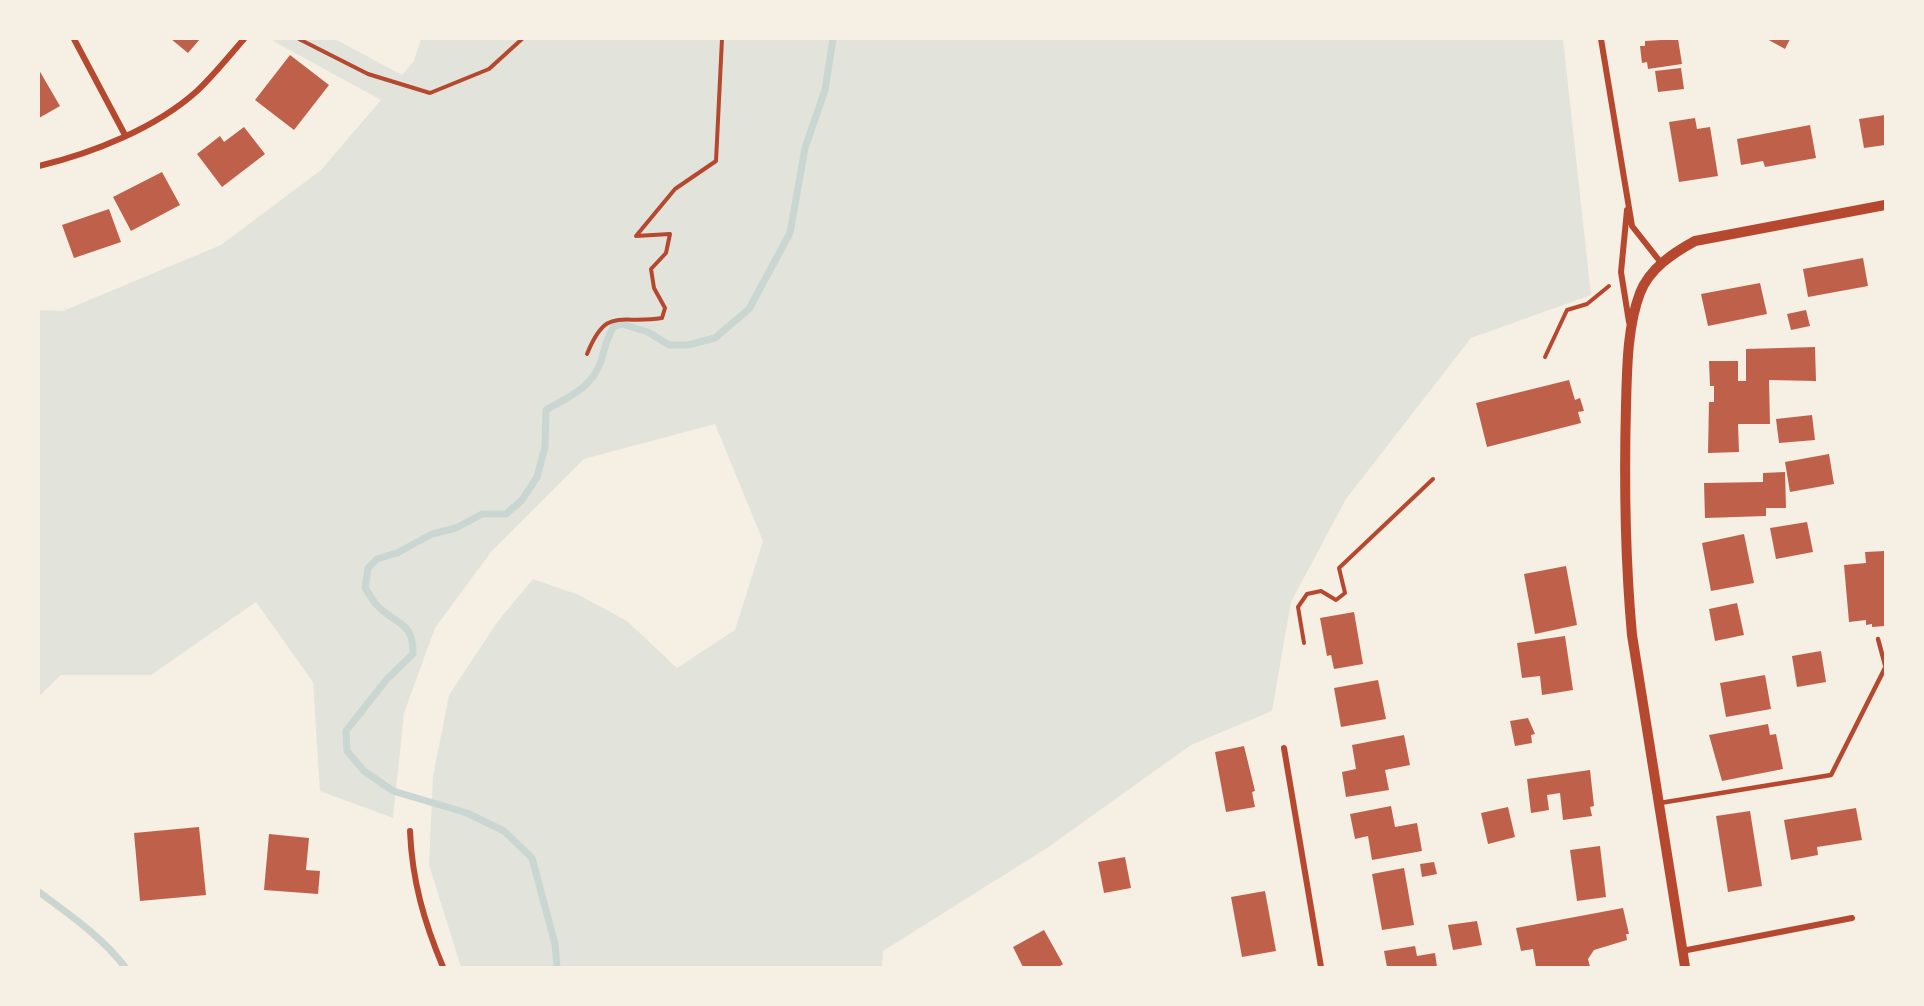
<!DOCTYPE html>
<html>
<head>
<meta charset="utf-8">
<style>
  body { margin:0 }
  #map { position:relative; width:1924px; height:1006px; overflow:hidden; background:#f6efe4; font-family:"IBM Plex Serif",serif }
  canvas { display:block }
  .frame { position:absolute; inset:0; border:40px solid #f6efe4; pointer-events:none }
</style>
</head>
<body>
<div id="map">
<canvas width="1924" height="1006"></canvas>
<div class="frame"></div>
</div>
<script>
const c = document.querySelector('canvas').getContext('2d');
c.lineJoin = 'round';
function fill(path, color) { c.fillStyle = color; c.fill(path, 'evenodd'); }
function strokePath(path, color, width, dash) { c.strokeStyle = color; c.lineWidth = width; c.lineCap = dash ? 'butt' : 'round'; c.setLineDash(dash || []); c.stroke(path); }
fill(new Path2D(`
  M274,39H335L402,75L414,61L421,39H1563L1591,295L1471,338L1346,499L1291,602L1272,711L1191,745L1047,848L883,951L882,967H461L429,865L433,776L449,695L498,621L533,579L579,595L627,621L677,668L735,630L763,541L715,424L584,459L491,552L435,628L404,713L393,818L320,791L313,682L256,602L151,675H61L39,696V310L63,311L221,245L321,170L381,100L273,41Z`), '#e2e4dc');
strokePath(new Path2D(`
  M39,892C70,915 101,936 125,967
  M557,967L555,944L532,858L504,831L467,813L393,791L364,771L347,751L346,731L387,679L413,654C414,620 394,625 376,604C372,600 369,593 365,588L368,568L377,559L397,553L432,534L456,528L482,514H506L522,500L537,477L545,447L546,410C568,397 592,388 601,361C606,346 605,341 614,326L622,324L648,332L669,345H688L715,338L749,309L790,233L805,148L825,90L833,39`), '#c9d6d2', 7);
fill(new Path2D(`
  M171,39H200L188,53Z
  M1678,39L1682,64L1648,69L1647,62L1642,63L1640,46H1645V41Z
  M1767,39H1790L1785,49Z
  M290,55L329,85L294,130L255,100Z
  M1681,68L1684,89L1658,92L1655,71Z
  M39,70L60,106L39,118Z
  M1885,115V145L1864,148L1859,119Z
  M1695,118L1697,129L1710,127L1718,176L1679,182L1669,122Z
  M1810,125L1816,158L1765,167L1763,161L1741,165L1737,139Z
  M244,127L265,154L222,187L197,154L220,136L224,142Z
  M162,172L180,205L131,231L113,197Z
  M109,209L121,242L74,258L62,225Z
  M1863,258L1868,286L1808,297L1803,269Z
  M1760,283L1767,314L1708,326L1701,294Z
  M1806,310L1810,326L1791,330L1787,314Z
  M1815,347L1816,381L1769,380L1770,424H1738L1739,452L1708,453L1709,402H1714V386H1710L1709,361H1738V381H1746V349Z
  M1569,380L1575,400L1580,398L1584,411L1578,412L1581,423L1487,447L1476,403Z
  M1812,415L1815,440L1779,443L1776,419Z
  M1829,454L1834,484L1790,492L1785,462Z
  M1785,472L1786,508H1766V516L1705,518L1704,483L1763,482V473Z
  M1807,522L1813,552L1776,559L1770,528Z
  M1744,534L1754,583L1711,591L1702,543Z
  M1885,551V626L1872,627V624L1866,625V620L1849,622L1844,565L1866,563L1865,552Z
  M1566,566L1577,625L1535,634L1524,574Z
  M1737,603L1744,635L1715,641L1709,609Z
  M1354,612L1363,664L1334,669L1331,655L1327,656L1320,618Z
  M1565,636L1573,690L1542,695L1540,676L1522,678L1517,643Z
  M1821,651L1826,682L1797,687L1792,656Z
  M1765,675L1771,709L1726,717L1720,683Z
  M1378,680L1386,719L1341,727L1334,688Z
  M1528,718L1535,734L1531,735L1532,743L1515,746L1510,721Z
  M1768,724L1770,735L1776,734L1783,769L1722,781L1709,735Z
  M1404,735L1410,765L1385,770L1389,790L1346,797L1342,772L1356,769L1352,745Z
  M1244,746L1255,791L1252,792L1255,807L1226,812L1215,752Z
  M1590,770L1594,806L1590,807L1592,816L1563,820L1560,793L1547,795L1549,810L1531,813L1527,779Z
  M1391,806L1395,827L1417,823L1422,851L1372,860L1368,836L1355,839L1350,814Z
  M1508,807L1515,837L1488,844L1481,813Z
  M1856,808L1862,840L1817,847L1818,855L1791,860L1784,820Z
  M1750,811L1762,886L1728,892L1716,816Z
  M199,827L206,895L140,901L134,833Z
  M269,834L309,838L306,870L320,871L318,894L264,890Z
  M1600,846L1606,897L1577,901L1570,850Z
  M1125,857L1131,888L1104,893L1098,862Z
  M1434,862L1437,874L1422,877L1420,864Z
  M1404,868L1414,925L1382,930L1372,874Z
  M1265,891L1276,951L1242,957L1231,897Z
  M1623,908L1629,934H1626L1627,940L1594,950L1588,959L1590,967H1536L1533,949L1521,951L1516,928Z
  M1477,921L1482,945L1453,950L1448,925Z
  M1044,930L1063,964L1059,967H1023L1013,947Z
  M1415,946L1417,956L1435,953L1437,967H1387L1384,951Z`), '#bf614a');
strokePath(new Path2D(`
  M299,39L368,74L430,93L489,69L522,39
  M587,354C607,305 619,325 662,318L665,308L654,288L651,269L666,253L670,234L636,236L675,189L716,161L722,39
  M1545,357L1567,310L1587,304L1609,286
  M1304,643L1298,607L1307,594L1321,591L1336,600L1345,593L1339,568L1433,479`), '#b5482f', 4);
strokePath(new Path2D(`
  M1878,639L1885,665
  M1660,803L1831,775L1885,668`), '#b5482f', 4.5);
strokePath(new Path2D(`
  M74,39L125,135
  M1601,39L1632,226L1662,264
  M39,166C93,153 156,128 197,91C214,75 229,56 244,39
  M1627,210L1621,272L1629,322
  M1284,748L1321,967
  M410,831C412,880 424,922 443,967
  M1682,951L1852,918`), '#b5482f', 6);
strokePath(new Path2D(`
  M1685,967L1632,635C1625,558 1624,483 1626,406C1627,371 1627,327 1640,293C1649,269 1673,253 1695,241L1885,205`), '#b5482f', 10);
</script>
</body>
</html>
